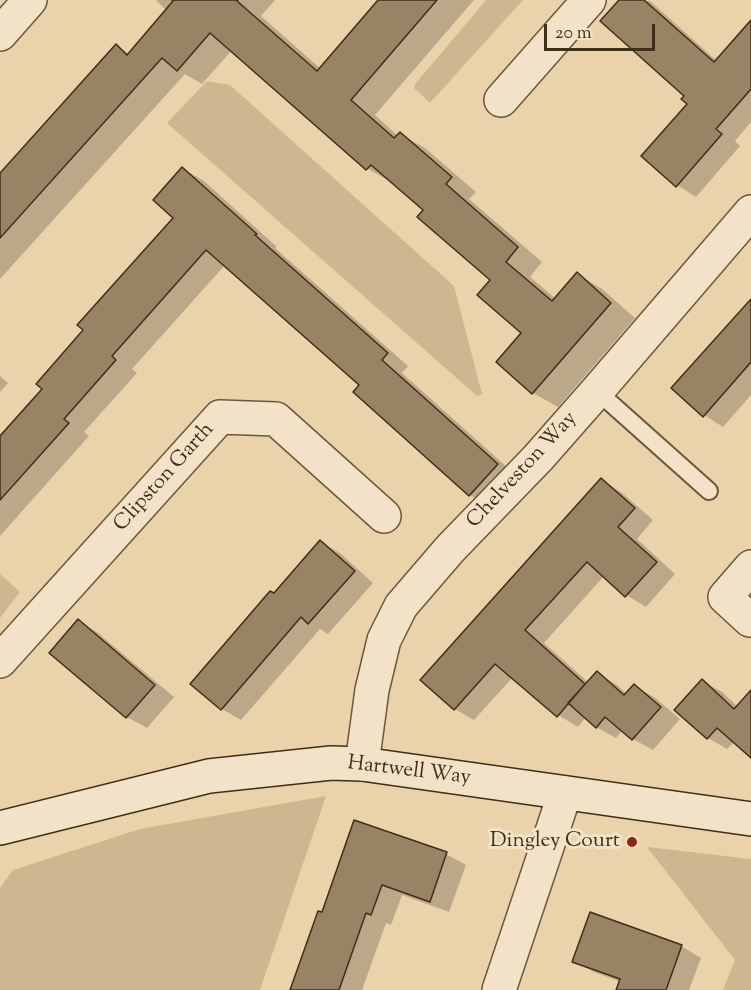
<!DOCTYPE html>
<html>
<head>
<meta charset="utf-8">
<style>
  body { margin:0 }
  #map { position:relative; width:751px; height:990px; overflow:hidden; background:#ead3aa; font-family:"Sorts Mill Goudy",serif }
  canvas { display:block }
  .scale { position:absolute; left:544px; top:24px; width:111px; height:27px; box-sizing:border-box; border:3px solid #3f2e18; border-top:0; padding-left:8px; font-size:18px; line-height:21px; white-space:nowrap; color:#3f2e18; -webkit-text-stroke:4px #f1e2c8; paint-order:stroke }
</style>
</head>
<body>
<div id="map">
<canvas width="751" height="990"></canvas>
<div class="scale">20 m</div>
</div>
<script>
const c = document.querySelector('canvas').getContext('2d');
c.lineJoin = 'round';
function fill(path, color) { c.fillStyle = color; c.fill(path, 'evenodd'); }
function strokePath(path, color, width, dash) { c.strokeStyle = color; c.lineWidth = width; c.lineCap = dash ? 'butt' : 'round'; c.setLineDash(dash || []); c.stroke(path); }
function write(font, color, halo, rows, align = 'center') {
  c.font = font + ' "Sorts Mill Goudy",serif'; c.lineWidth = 6; c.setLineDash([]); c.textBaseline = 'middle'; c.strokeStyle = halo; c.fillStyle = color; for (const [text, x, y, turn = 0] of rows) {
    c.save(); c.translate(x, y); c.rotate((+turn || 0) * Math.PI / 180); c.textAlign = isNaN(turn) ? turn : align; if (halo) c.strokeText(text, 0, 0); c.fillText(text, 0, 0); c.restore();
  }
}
fill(new Path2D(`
  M486,0H523L430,103L414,88L416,83Z
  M207,81L230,85L454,286L482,394L477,396L167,123Z
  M0,574L20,592L0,618Z
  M326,796L260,990H0V888L13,870L140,829Z
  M647,847L751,859V990H723L735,960Z`), '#cdb791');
fill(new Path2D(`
  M156,0H275L261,16L321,69L380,0H474L375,115L398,136L400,134L425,148L476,192L469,199L542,262L530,277L556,299L577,274L602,289L635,318L558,407L533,393L498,362L523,333L492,280L425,210L392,183L367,168L232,50L202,84L185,74L0,279V175L116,46L129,54L167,11Z
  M621,0L650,1L717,61L751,23V122L735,141L740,146L696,197L677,185L689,103Z
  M183,169L204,181L277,247L275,248L408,366L402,373L518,477L491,507L470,495L355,392L362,385L225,265L132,369L137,373L84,432L89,436L0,536V438L44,389L85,330L175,218Z
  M751,302V395L723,427L704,415Z
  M0,376L8,383L0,392Z
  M601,480L621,492L653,520L637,539L675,574L646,607L626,595L604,576L544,643L589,683L597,673L617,685L627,694L634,686L654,697L680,719L653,750L633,739L623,730L616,738L596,727L586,717L578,727L558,715L513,677L474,720L455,709Z
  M320,542L340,553L373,583L328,634L320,629L241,720L222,709Z
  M78,621L98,633L174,697L147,728L127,717L51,653Z
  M702,681L722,692L738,707L751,701V753L735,741L727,749L708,738Z
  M355,822L446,854L466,865L449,912L402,895L391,925L386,923L362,990H291L323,914Z
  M681,946L701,958L689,990H618L621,982L594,972L574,961Z`), '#0003');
const building = new Path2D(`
  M172,0H238L237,1L317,71L378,0H437L351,100L394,138L400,132L452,177L446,184L518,247L506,262L552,301L577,272L611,303L532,394L496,362L521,333L477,295L490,280L417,217L423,210L371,165L366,170L210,33L177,71L162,58L0,238V173L116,44L127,55L173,1Z
  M619,0H644L714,62L751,20V89L716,129L722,134L676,187L641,156L687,104L681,99L684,96L600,21Z
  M182,167L257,234L255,235L388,353L382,360L498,464L469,496L353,392L359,385L206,250L112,356L116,360L64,419L69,423L0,500V436L42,389L36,384L83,330L77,325L173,218L153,200Z
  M751,299V362L703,417L671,388Z
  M601,478L635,508L618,527L657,562L625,597L587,562L525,630L585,684L557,717L495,664L454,710L420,680Z
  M320,540L355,571L308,624L301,617L221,710L190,684L270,591L274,593Z
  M78,619L155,685L126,718L49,653Z
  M597,671L624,695L634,684L661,707L632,740L605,717L596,728L568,703Z
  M702,679L734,709L751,690V758L717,728L707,739L674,710Z
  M354,820L447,852L430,902L382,885L371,915L366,913L339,990H290L318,911L322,912Z
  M590,912L682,945L666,990H616L620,979L572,962Z`);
fill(building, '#988464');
strokePath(building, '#3f2e18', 1.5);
const lane = new Path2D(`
  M597,391L709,491`);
const street = new Path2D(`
  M0,34L30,0
  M501,100L589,0
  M750,620L725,597L751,567
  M0,661L220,417L276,419L384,516
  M362,764L372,690L384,640L401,606L450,549L538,458L597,391L751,212
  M499,990L565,793`);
const secondary = new Path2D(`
  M0,828L209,776L331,763L362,764L751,819`);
strokePath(lane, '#6a573c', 20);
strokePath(street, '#6a573c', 36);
strokePath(secondary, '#3f2e18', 36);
strokePath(lane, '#f1e2c8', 16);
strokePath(street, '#f1e2c8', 33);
strokePath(secondary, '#f1e2c8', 33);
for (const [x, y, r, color] of [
  [632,842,6,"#8f2418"]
]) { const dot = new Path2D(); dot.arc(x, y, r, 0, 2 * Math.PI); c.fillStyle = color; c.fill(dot); strokePath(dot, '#f1e2c8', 2); }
write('21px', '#3f2e18', '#f1e2c8', [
  ["Chelveston Way",523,471,-47],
  ["Clipston Garth",165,478,-48],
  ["Hartwell Way",409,772,7]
]);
write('21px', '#3f2e18', '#f1e2c8', [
  ["Dingley Court",620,842]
], 'right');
</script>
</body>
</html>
